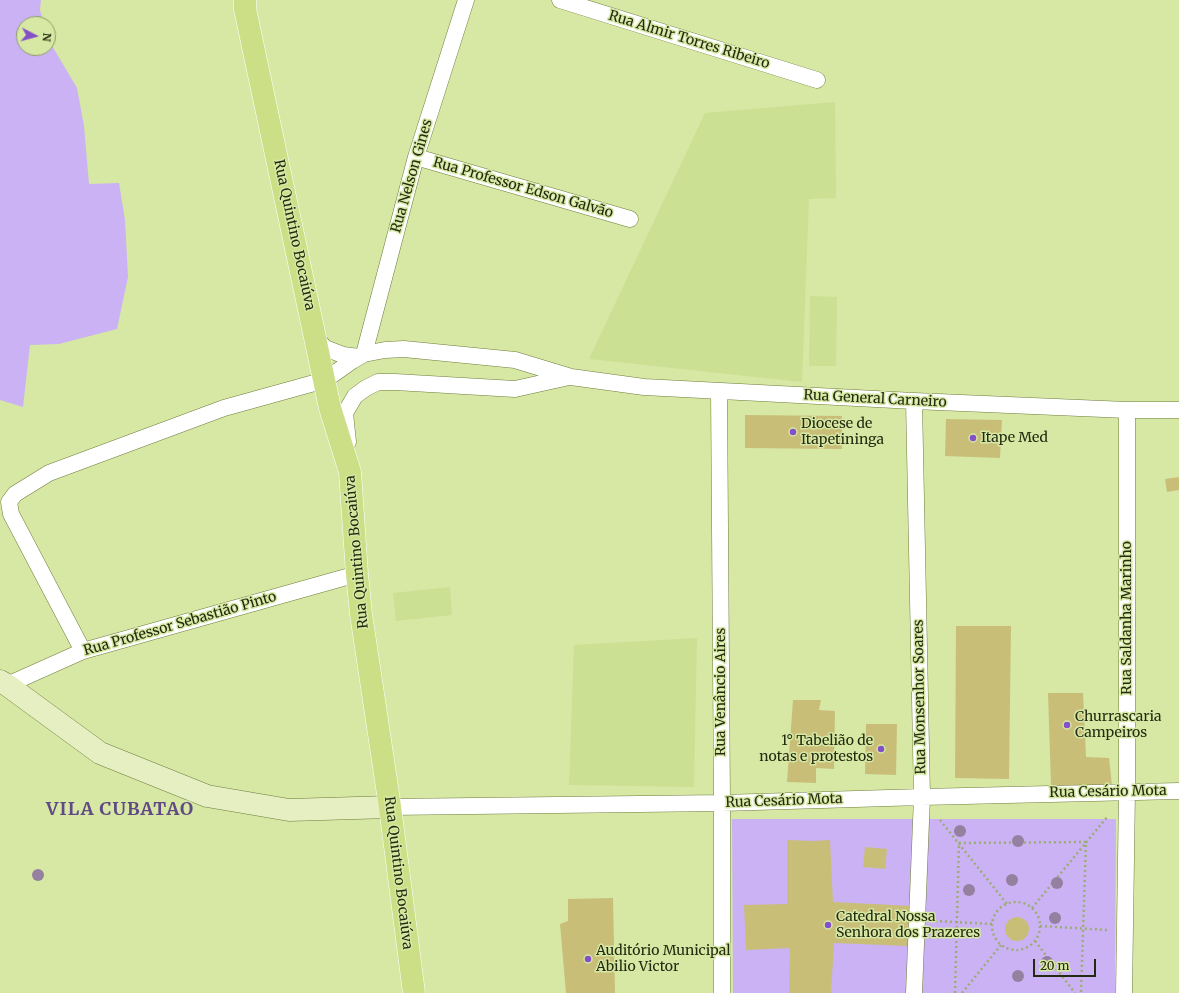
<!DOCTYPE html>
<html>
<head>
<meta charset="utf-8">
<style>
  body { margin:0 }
  #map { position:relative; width:1179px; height:993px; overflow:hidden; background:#d6e8a4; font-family:Merriweather,serif }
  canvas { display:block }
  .north { position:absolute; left:16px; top:16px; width:40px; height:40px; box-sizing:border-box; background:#d6e8a4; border:1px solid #8f9c68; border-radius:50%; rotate:96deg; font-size:11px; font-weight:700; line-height:16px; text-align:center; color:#242a0f }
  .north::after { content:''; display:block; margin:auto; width:14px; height:18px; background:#8450c8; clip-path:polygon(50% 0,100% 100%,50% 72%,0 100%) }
  .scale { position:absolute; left:1033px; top:959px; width:63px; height:18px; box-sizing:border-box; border:2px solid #242a0f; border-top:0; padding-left:5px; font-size:12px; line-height:14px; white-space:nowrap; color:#242a0f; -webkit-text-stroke:3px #d6e8a4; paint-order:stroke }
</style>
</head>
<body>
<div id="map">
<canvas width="1179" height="993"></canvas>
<div class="north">N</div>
<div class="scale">20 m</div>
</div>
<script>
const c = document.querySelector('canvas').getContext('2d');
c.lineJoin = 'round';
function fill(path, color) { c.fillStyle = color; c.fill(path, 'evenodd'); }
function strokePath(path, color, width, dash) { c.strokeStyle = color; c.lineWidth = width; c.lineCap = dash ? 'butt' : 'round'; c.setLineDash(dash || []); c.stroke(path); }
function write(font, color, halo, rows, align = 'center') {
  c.font = font + ' Merriweather,serif'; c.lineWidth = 3; c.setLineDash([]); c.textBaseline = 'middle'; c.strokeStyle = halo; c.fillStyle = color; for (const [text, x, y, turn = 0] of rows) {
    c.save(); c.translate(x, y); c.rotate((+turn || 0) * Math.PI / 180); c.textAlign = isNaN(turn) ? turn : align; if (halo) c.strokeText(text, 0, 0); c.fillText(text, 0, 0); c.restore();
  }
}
fill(new Path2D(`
  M835,102L836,198L809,199L802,382L589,359L705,113Z
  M810,296L837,297L836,366H809Z
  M450,587L452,615L396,621L393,593Z
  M697,638L694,787L569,785L574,645Z`), '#cbe093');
fill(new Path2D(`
  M0,0H41L40,10L44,24H24V48H48V35L51,44L77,88L84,126L89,184L119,183L125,220L128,277L117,329L59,344L30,345L23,407L0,400Z
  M732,819H1116L1115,993H733Z`), '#cab2f4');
fill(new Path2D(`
  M745,415L842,416V449L745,448Z
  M946,419L1002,420L1000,458L945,456Z
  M1179,477V490L1167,492L1165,479Z
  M956,626H1011L1009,779L955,778Z
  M1048,693H1083L1086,757L1109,758L1112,786H1051Z
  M793,700H821L819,710L835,711L834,769L816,768V783L787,782Z
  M866,724H897L896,775L865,774Z
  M787,840L813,841L830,840L833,902L912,906L908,946L834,943L831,993H789L790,948L746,950L744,905L787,904Z
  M865,847L887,849L885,869L863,867Z
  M613,898L615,993H566L560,924L568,921V899Z
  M1005 929a12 12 0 1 1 24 0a12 12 0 1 1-24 0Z`), '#c9be78');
const street = new Path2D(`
  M560,0L817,80
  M416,157L630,219
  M316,338L325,348L343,355L359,357
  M364,354L416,157L466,0
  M719,391L722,803V993
  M914,401L922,797L914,993
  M348,442L345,413L355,396L366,388L378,382H395L515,389L569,377
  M83,651L11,514L9,502L15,494L49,473L224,408L325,380L352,361L364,354L385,350L404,349L515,360L571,377L644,387L914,401L1127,410H1179
  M7,685L83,651L357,574
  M390,807L722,803L922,797L1179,791
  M1124,993L1127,792V410`);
const secondary = new Path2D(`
  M0,681L7,685L100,753L207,796L289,810L390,807`);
const primary = new Path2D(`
  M245,0V9L330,408L350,472L357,574L361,614L390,807L414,993`);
strokePath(street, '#6e7d3c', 17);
strokePath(secondary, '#6e7d3c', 23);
strokePath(primary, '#fff', 23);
strokePath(new Path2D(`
  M940,820L1007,904
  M992 926a24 24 0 1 1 48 0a24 24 0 1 1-48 0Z
  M1032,908L1108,816
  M935,921L993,924
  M1040,926L1108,930
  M1035,941L1075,993
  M955,993L959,843L1086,842L1081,993
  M962,993L1001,945`), '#9dac75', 2.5, [2, 3]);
strokePath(street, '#fff', 16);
strokePath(secondary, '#e6efc2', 22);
strokePath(primary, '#cddf86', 22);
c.fillStyle = '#9680a0';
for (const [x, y] of [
  [960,831],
  [1018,841],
  [38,875],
  [1012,880],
  [1057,883],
  [969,890],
  [1055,918],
  [1047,962],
  [1018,976]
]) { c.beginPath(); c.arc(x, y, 6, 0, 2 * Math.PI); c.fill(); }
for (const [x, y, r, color] of [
  [793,432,4,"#8450c8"],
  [973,438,4,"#8450c8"],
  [1067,725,4,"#8450c8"],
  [881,749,4,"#8450c8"],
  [828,925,4,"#8450c8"],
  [588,959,4,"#8450c8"]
]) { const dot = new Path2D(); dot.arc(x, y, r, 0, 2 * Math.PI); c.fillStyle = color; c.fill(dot); strokePath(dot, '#d6e8a4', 1.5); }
write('14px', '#242a0f', '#d6e8a4', [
  ["Rua Almir Torres Ribeiro",689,40,17],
  ["Rua Nelson Gines",412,176,-74],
  ["Rua Professor Edson Galvão",523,188,16],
  ["Rua Quintino Bocaiúva",294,235,78],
  ["Rua General Carneiro",875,399,3],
  ["Rua Quintino Bocaiúva",357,552,-95],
  ["Rua Saldanha Marinho",1127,618,-90],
  ["Rua Professor Sebastião Pinto",180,624,-16],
  ["Rua Venâncio Aires",721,692,-90],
  ["Rua Monsenhor Soares",920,697,-91],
  ["Rua Cesário Mota",1108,792,-1],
  ["Rua Cesário Mota",784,801,-2],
  ["Rua Quintino Bocaiúva",398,873,83]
]);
write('14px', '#242a0f', '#d6e8a4', [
  ["Diocese de",801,424],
  ["Itapetininga",801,440],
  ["Itape Med",981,438],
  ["Churrascaria",1075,717],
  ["Campeiros",1075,733],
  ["1° Tabelião de",873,741,"right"],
  ["notas e protestos",873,757,"right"],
  ["Catedral Nossa",836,917],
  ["Senhora dos Prazeres",836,933],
  ["Auditório Municipal",596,951],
  ["Abilio Victor",596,967]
], 'left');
c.letterSpacing = '1px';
write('bold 18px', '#614986', '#d6e8a4', [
  ["VILA CUBATAO",120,810]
]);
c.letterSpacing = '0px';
</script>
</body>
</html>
